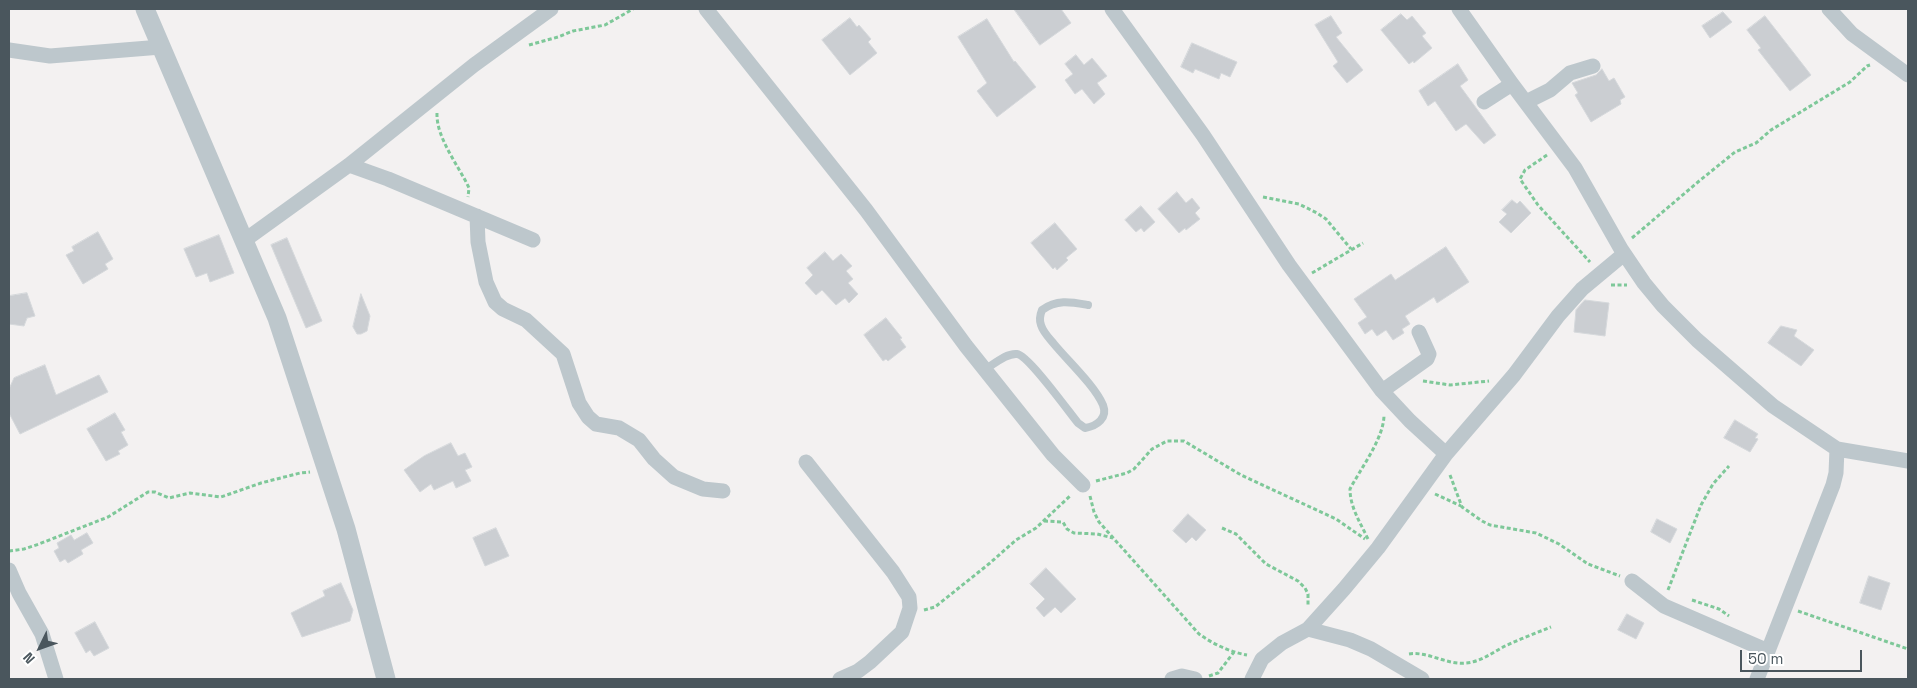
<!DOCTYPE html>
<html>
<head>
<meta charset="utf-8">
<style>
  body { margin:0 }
  #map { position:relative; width:1917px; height:688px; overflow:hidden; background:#f3f1f1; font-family:"Space Grotesk",sans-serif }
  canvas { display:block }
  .frame { position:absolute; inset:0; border:10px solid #4a565d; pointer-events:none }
  .north { position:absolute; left:15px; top:623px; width:50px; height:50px; -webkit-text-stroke:4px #fff; paint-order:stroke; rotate:228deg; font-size:14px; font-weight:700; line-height:20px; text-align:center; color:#4a565d }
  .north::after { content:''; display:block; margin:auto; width:18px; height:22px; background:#4a565d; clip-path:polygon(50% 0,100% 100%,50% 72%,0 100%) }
  .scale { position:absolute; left:1740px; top:650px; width:122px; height:22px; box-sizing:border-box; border:2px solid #4a565d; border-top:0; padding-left:6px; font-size:15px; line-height:18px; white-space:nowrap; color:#4a565d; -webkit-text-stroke:4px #fff; paint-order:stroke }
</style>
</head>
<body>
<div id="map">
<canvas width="1917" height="688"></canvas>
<div class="frame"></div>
<div class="north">N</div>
<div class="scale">50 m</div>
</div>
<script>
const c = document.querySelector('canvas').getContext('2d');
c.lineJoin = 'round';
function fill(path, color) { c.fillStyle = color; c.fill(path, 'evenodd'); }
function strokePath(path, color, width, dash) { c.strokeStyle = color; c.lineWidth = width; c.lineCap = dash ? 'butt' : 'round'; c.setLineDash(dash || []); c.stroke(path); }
const building = new Path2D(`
  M1014,9H1061L1071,23L1040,45Z
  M1723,12L1732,22L1710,38L1702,26Z
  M1401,14L1407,20L1412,16L1426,33L1422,36L1432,48L1414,63L1413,61L1409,64L1381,30Z
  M1331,16L1342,33L1336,37L1363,70L1347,83L1333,66L1338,62L1315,25Z
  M1765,16L1811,75L1790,91L1758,50L1761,48L1747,30Z
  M850,18L857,27L859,25L871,39L868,42L877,53L850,75L822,40Z
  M987,19L1014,62L1015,61L1036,87L997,117L977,91L987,83L958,37Z
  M1192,43L1237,62L1230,77L1221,73L1219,79L1195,69L1193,73L1181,67Z
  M1076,55L1084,65L1092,58L1107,76L1097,83L1105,94L1094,104L1082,89L1075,94L1065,80L1073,74L1065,64Z
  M1458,64L1468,80L1460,86L1496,135L1484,144L1466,124L1456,131L1435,101L1428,106L1419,91Z
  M1602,69L1609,81L1614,78L1625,97L1620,100L1621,104L1591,122L1575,95L1578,93L1572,83L1596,75Z
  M1177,192L1186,203L1192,198L1200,208L1195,213L1200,219L1186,230L1185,228L1179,233L1158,209Z
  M1512,200L1517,204L1520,201L1531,213L1511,233L1499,222L1507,214L1502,210Z
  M1141,206L1155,222L1144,232L1141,228L1136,232L1125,220Z
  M1055,223L1077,249L1066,258L1068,260L1057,270L1055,267L1053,269L1031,243Z
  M98,232L113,259L105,264L108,269L83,284L66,255L74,251L72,247Z
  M219,235L234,273L210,282L207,273L196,277L184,249Z
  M287,238L322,321L306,328L271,245Z
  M1446,247L1469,282L1437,303L1434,297L1405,316L1410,324L1402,329L1404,333L1393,340L1386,330L1377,336L1372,329L1365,334L1358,323L1367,317L1354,299L1391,274L1395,280Z
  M825,252L833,261L841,254L852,266L846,271L853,279L848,283L858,294L849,303L845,298L836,305L822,290L816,295L805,283L813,275L807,268Z
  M27,293L35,316L27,318L24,326L9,324V296Z
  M361,294L370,316L367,331L361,334H357L353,327Z
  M1585,300L1609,303L1605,336L1574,332L1576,310Z
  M886,318L902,338L900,339L906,347L888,361L886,359L883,361L864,335Z
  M1781,326L1797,330L1794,336L1814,350L1801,366L1768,343Z
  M45,365L56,395L99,375L108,392L20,434L9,413V389L14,378Z
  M115,413L125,430L121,432L128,445L118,451L120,454L106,461L87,429Z
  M1735,420L1758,434L1755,438L1758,439L1750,452L1724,438Z
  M451,443L458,456L465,453L472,467L465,470L471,481L456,488L453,481L434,490L431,484L420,492L404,470L424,456Z
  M1188,514L1206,530L1196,541L1192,537L1186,543L1173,531Z
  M1657,519L1677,529L1670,543L1651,532Z
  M496,528L509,556L485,566L473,538Z
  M87,533L93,543L81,550L83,554L68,563L65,559L60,562L54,551L59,548L57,543L71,535L74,540Z
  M1046,568L1076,599L1061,613L1055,607L1044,617L1036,608L1045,599L1030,584Z
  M1869,576L1890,583L1881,610L1860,603Z
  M341,583L353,610L350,621L302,637L291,613L325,596L323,591Z
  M1627,614L1644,623L1636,639L1618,630Z
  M95,622L109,648L94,656L90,650L86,653L75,633Z`);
fill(building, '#cbced2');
strokePath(building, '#d5d8db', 1);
strokePath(new Path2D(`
  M529,45L558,37L573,31L605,25L633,9
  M437,113C436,138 459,166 469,188L468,197
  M1547,155L1525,170L1520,179L1538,205L1590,262
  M1263,197L1299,204L1317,213L1326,219L1351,249
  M1632,238L1698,182L1735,152L1756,143L1771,130L1850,82L1867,66L1870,65
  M1312,273L1363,243
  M1611,285H1627
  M1423,381L1450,385L1489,381
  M1450,475L1462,507L1482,521L1490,525L1536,533L1559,544L1588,564L1620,576
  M1096,481L1127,473L1134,469L1152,449L1167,441H1184L1241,475L1336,519L1365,539
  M1435,494L1461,506
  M1090,496L1094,512L1099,522L1199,634C1213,644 1230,652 1247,655
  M1044,521L1063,522L1067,529L1074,533L1097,534L1113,538
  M1222,528L1236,534L1266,564L1298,581L1305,588L1308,594V605
  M1368,539C1360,522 1350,507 1350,489C1361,468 1384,438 1384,415
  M9,551L24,549L39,544L108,517L148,492H155L169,498L190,493L221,497L261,483L300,473L310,472
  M1668,590L1701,505L1713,484L1729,466
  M1692,600L1719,609L1729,616
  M924,610L935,607L990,563L1016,540L1036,528L1071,495
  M1798,611L1908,649
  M1409,654C1428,651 1446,665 1466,663C1480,662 1492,653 1505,646C1520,639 1536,633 1551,627
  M1209,676L1218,673L1234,652`), '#7ec899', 3, [4, 2.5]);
strokePath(new Path2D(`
  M986,369C994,364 1006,353 1017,354C1028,355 1069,412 1078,423L1085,428C1097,426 1108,418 1103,405C1095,386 1068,361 1054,344C1049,338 1043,332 1041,325C1039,320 1040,315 1042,310C1057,299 1071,302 1088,305`), '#bdc7cc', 8);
strokePath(new Path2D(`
  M706,9L866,210L966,346L1053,455L1083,485
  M1112,9L1203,135L1289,265L1382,391L1410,421L1446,454
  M1459,9L1512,84L1575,168L1621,249L1644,283L1663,306L1697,340L1773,406L1837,449L1908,461
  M1829,9L1852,34L1908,75
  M9,50L50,56L161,47
  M1484,102L1512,84
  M1526,102L1550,90L1570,73L1593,66
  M349,165L388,179L533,240
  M477,216L478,242L486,282L495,302L503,309L526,320L563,354L579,403L588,417L596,424L619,428L639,440L654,459L674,477L703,489L723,491
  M245,240L349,165L474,65L551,9
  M1382,391L1427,359L1429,354L1419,332
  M806,462L893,572L909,597L910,608L902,632L870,662L858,671L840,679
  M9,570L19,593L42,634L56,679
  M1632,581L1664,606L1768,651
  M1308,629L1350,640L1371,649L1422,679
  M1172,679L1182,676L1195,679
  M1252,679L1262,659L1282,643L1308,629L1344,589L1378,548L1446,454L1514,375L1558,316L1582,289L1624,254
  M1757,679L1833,485L1836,473L1837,449`), '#bdc7cc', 15);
strokePath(new Path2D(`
  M145,9L277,318L346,529L386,679`), '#bdc7cc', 19);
</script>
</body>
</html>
